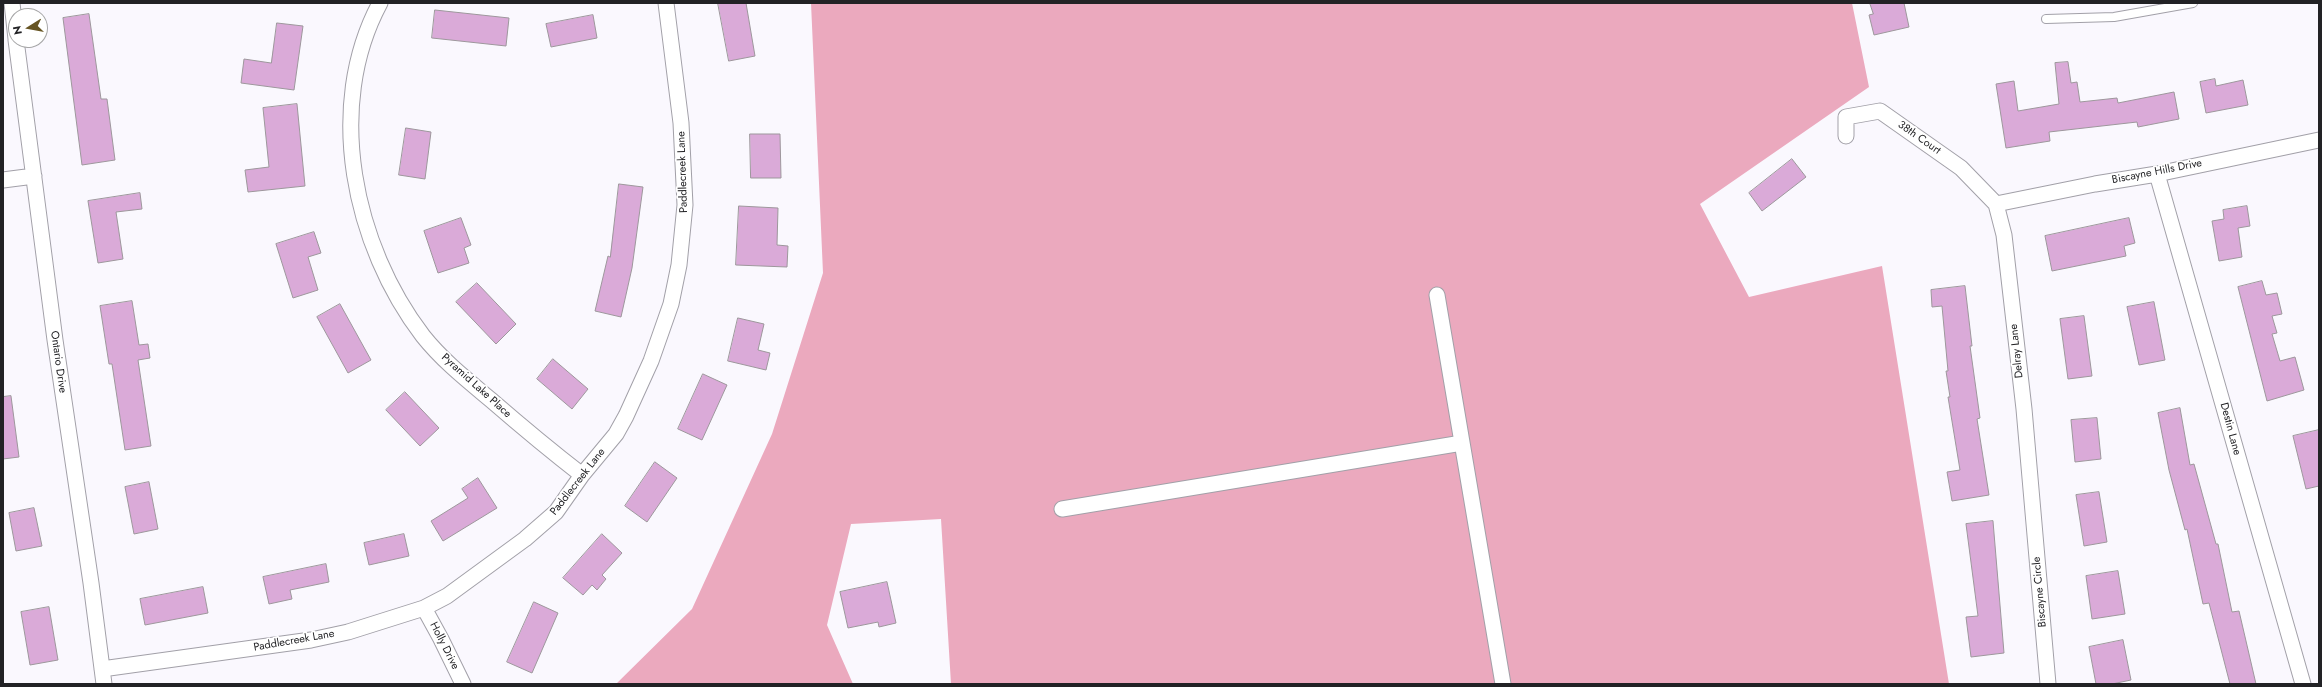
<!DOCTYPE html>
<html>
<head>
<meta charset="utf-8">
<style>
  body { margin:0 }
  #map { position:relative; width:2322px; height:687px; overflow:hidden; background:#faf8fe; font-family:Jost,sans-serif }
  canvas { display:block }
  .frame { position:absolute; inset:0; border:4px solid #222225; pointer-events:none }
  .north { position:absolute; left:8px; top:8px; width:40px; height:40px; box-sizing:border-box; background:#fff; border:1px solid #a7a7a8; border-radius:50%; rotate:259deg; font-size:11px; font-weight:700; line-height:16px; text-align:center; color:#222225 }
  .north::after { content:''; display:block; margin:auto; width:14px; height:18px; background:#665422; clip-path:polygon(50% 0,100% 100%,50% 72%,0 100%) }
</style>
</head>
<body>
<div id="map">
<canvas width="2322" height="687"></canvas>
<div class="frame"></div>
<div class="north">N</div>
</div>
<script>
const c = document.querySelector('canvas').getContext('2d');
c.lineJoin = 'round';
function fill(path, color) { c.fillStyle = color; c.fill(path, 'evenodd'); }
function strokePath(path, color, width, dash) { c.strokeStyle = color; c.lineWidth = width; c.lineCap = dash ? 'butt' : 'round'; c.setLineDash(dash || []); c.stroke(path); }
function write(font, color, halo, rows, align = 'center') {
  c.font = font + ' Jost,sans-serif'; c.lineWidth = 3.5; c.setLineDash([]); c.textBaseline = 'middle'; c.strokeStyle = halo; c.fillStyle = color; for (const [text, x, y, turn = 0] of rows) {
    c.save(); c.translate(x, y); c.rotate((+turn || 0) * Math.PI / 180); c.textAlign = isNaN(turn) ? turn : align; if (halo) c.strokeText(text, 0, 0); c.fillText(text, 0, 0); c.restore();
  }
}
fill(new Path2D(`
  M811,3H1852L1869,87L1700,204L1749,297L1882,266L1949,684H951L941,519L851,524L827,625L853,684H616L692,609L772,434L823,273Z`), '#eba9be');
const building = new Path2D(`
  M718,3H746L755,56L729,61Z
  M1870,3H1904L1909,27L1874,35L1869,15L1873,14Z
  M435,10L509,18L506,46L432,38Z
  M89,14L101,99H107L115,160L82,165L63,18Z
  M593,15L597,38L551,47L546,24Z
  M277,23L303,26L294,90L241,83L244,59L271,63Z
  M2068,62L2071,83L2077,82L2080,102L2117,98L2118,103L2174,92L2179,119L2138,127L2137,122L2049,132L2050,141L2006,148L1996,84L2014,81L2018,111L2059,104L2055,63Z
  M2215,79L2216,86L2243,80L2248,105L2206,113L2200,82Z
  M297,104L305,186L248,192L245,170L269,167L263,108Z
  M406,128L431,132L425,179L399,175Z
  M750,134H780L781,178H751Z
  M1792,159L1806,177L1762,211L1749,193Z
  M619,184L643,187L632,268L621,317L595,311L608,256L610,257Z
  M140,193L142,209L116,212L123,259L98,263L88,201Z
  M739,206L778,208L777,245L788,246L787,267L736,265Z
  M2247,206L2250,226L2238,228L2242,257L2219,261L2212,221L2224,219L2223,210Z
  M461,218L471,245L464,248L469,263L438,273L424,231Z
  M2129,218L2135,243L2124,246L2126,256L2052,271L2045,236Z
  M314,232L321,253L308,257L318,290L293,298L276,244Z
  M2262,281L2266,295L2277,293L2282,314L2272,316L2277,333L2272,334L2280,361L2295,357L2304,390L2267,401L2238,287Z
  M477,283L516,324L496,344L456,302Z
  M1965,286L1972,346H1970L1980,418L1977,419L1989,495L1952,501L1947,472L1960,470L1948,397H1950L1946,371H1948L1942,306L1932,307L1931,290Z
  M132,301L139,345L148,344L150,358L138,360L151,446L125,450L112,364H109L100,306Z
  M2154,302L2165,360L2139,365L2127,307Z
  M340,304L371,360L348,373L317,317Z
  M2084,316L2092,376L2068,379L2060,319Z
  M738,318L764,324L758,350L770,353L766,370L728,361Z
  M553,359L588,389L572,409L537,379Z
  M703,374L727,385L702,440L678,429Z
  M405,392L439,428L420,446L386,410Z
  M11,396L19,457L3,459V397Z
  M2180,408L2190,465L2194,464L2216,544H2218L2232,612L2239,611L2256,684H2230L2209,603L2203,604L2187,529L2185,530L2169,470L2158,413Z
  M2097,418L2101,459L2075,462L2071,420Z
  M2319,430V486L2306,489L2293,436Z
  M655,462L677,478L647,522L625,506Z
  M478,478L497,508L443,541L431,521L468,498L462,489Z
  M149,482L158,529L134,534L125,487Z
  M2099,492L2107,542L2084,546L2076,495Z
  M34,508L42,546L16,551L9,513Z
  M1993,521L2004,653L1971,657L1966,617L1978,616L1966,524Z
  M404,534L409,556L369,565L364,543Z
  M602,534L622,553L602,575L606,579L597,590L592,585L583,595L563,578Z
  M326,564L329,582L290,590L292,599L269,604L263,577Z
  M2118,571L2125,614L2092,619L2086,576Z
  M887,582L896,623L879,627L878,622L848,628L840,592Z
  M203,587L208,613L145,625L140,599Z
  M534,602L558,613L532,673L507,662Z
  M49,607L58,660L30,665L21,612Z
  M2123,640L2131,680L2112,684H2096L2089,647Z`);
fill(building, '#daaad8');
strokePath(building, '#9d979c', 1);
const lane = new Path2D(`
  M2046,19L2114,17L2193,3`);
const street = new Path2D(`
  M12,3L16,39
  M380,3C324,107 354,246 423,336C443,361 467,380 491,400C521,426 551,451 582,475
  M16,40L55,340L91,583L104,684
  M1846,136V117L1880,111L1961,168L1996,204L2004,235L2024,409L2048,684
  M2157,174L2303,684
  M3,180L34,176
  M1996,204L2095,184L2157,174L2319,140
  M1437,295L1503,684
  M1062,509L1462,443
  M424,608L441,639L463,684
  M102,669L311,640L348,632L424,608L447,596L525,539L556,512L582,475L616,434L626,416L651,361L671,304L679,265L685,205L681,123L666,3`);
strokePath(lane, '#a2a0a8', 10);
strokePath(street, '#a2a0a8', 17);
strokePath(lane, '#fff', 8);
strokePath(street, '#fff', 15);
write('11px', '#222225', '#fff', [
  ["38th Court",1919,138,35],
  ["Paddlecreek Lane",683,172,-92],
  ["Biscayne Hills Drive",2157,172,-11],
  ["Delray Lane",2017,351,-96],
  ["Ontario Drive",58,362,82],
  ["Pyramid Lake Place",476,386,42],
  ["Destin Lane",2230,429,75],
  ["Paddlecreek Lane",578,482,-52],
  ["Biscayne Circle",2040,592,-95],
  ["Paddlecreek Lane",294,641,-10],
  ["Holly Drive",444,646,63]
]);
</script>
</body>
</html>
